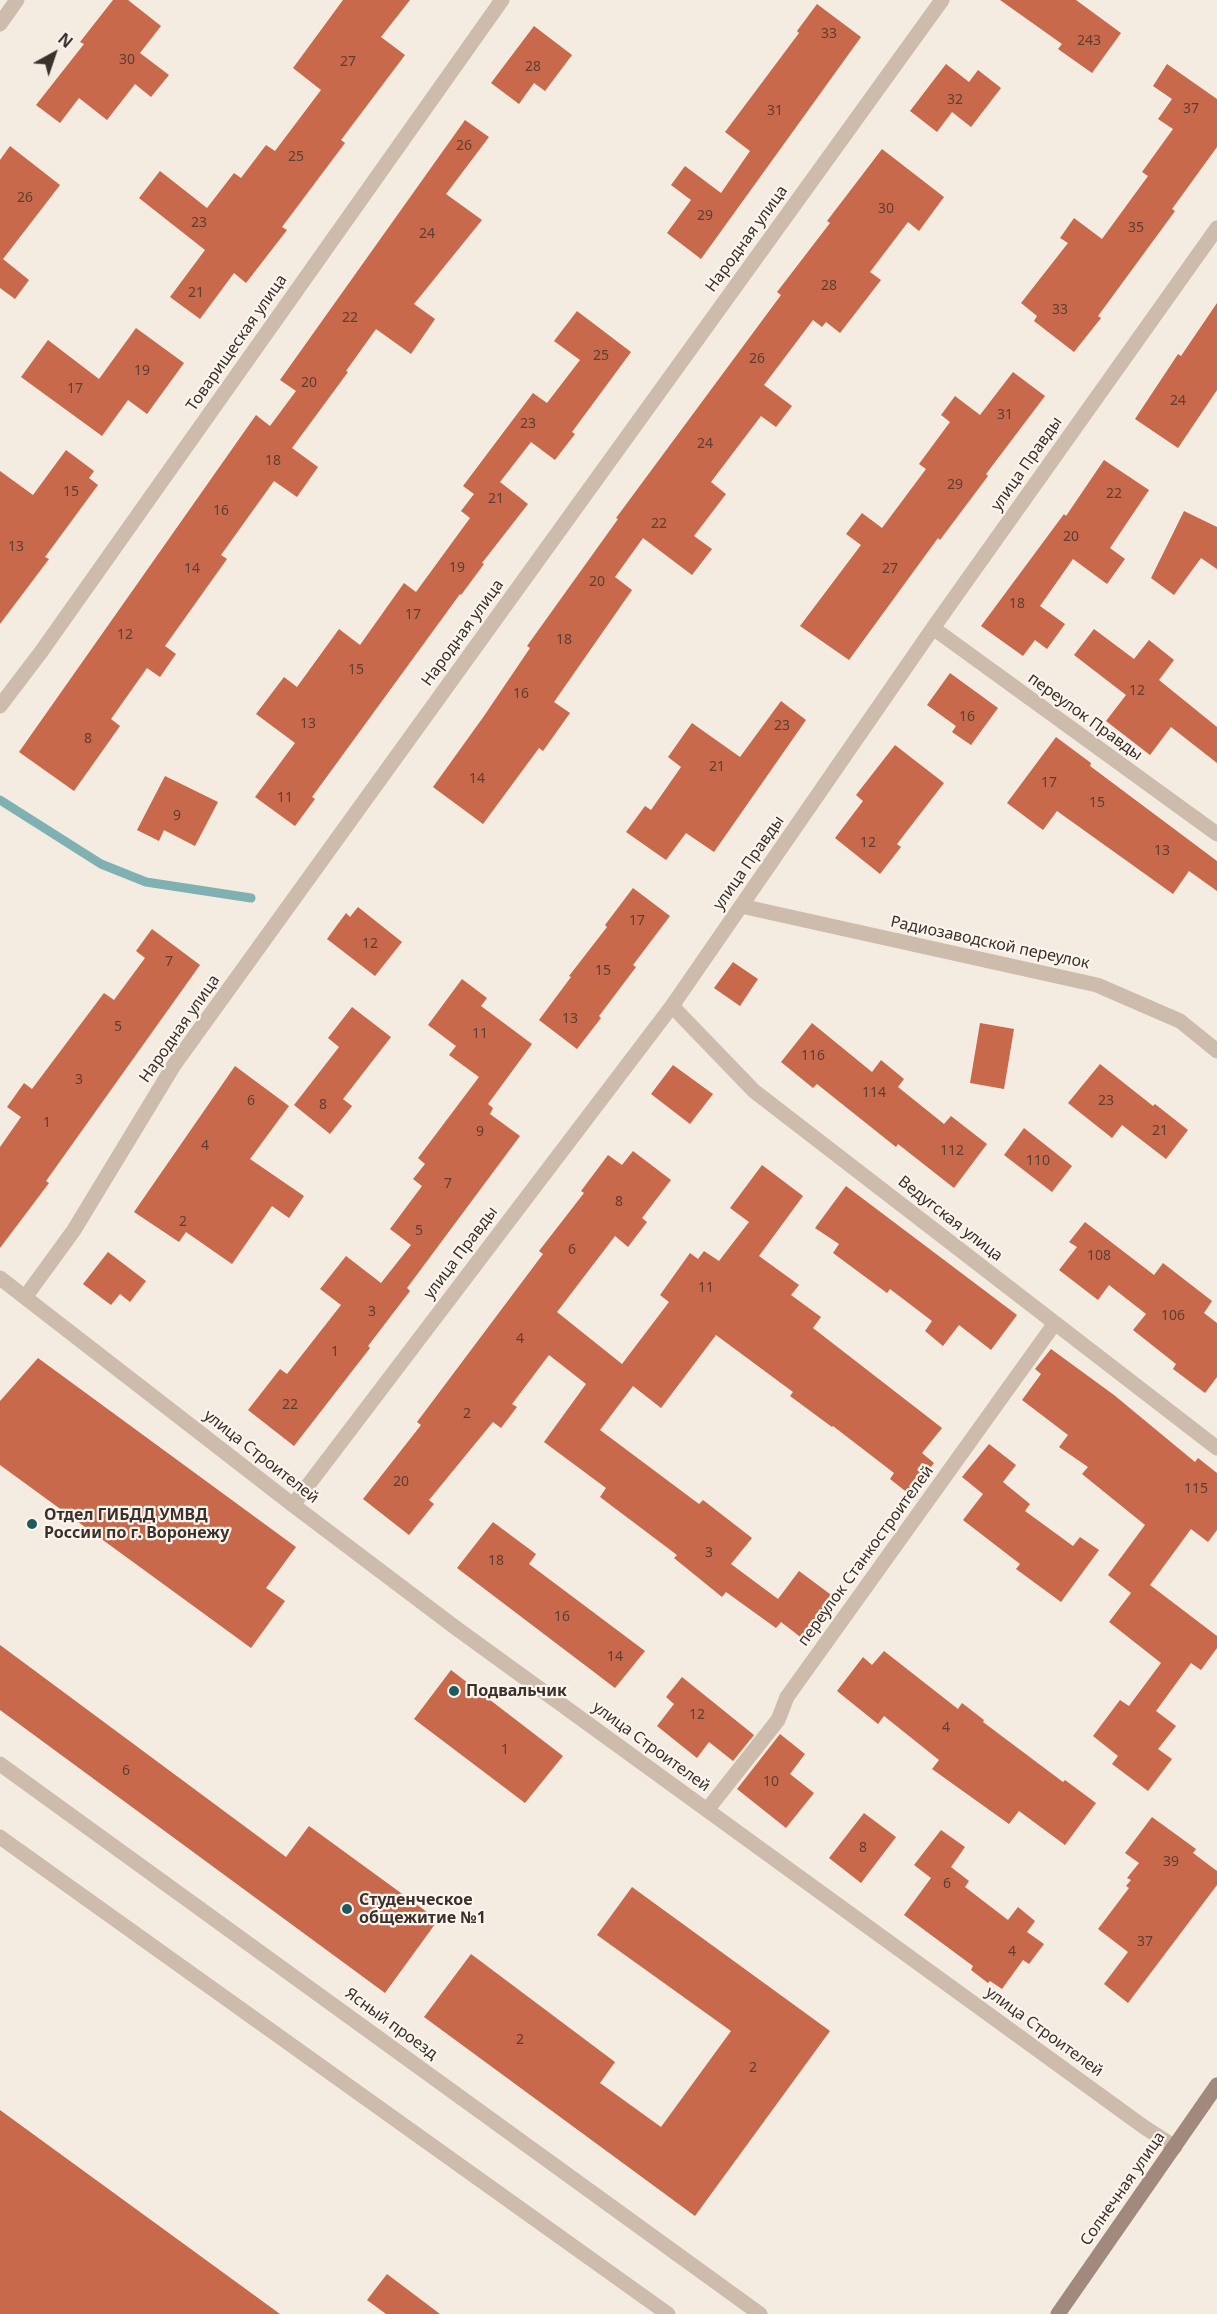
<!DOCTYPE html>
<html>
<head>
<meta charset="utf-8">
<style>
  body { margin:0 }
  #map { position:relative; width:1217px; height:2314px; overflow:hidden; background:#f4ebe1; font-family:"Noto Sans",sans-serif }
  canvas { display:block }
  .north { position:absolute; left:24px; top:24px; width:60px; height:60px; -webkit-text-stroke:4px #fbf5ee; paint-order:stroke; rotate:40deg; font-size:16px; font-weight:700; line-height:24px; text-align:center; color:#3b302b }
  .north::after { content:''; display:block; margin:auto; width:21px; height:27px; background:#3b302b; clip-path:polygon(50% 0,100% 100%,50% 72%,0 100%) }
</style>
</head>
<body>
<div id="map">
<canvas width="1217" height="2314"></canvas>
<div class="north">N</div>
</div>
<script>
const c = document.querySelector('canvas').getContext('2d');
c.lineJoin = 'round';
function strokePath(path, color, width, dash) { c.strokeStyle = color; c.lineWidth = width; c.lineCap = dash ? 'butt' : 'round'; c.setLineDash(dash || []); c.stroke(path); }
function fill(path, color) { c.fillStyle = color; c.fill(path, 'evenodd'); }
function write(font, color, halo, rows, align = 'center') {
  c.font = font + ' "Noto Sans",sans-serif'; c.lineWidth = 4.5; c.setLineDash([]); c.textBaseline = 'middle'; c.strokeStyle = halo; c.fillStyle = color; for (const [text, x, y, turn = 0] of rows) {
    c.save(); c.translate(x, y); c.rotate((+turn || 0) * Math.PI / 180); c.textAlign = isNaN(turn) ? turn : align; if (halo) c.strokeText(text, 0, 0); c.fillText(text, 0, 0); c.restore();
  }
}
strokePath(new Path2D(`
  M0,800L101,864L146,882L251,898`), '#7fb0b2', 9);
fill(new Path2D(`
  M113,0H128L161,26L140,53L169,75L151,97L135,84L107,120L79,98L60,123L36,105L84,44L80,42Z
  M343,0H410L381,37L405,55L341,140L345,143L282,227L287,230L246,283L234,273L200,319L170,297L205,250L139,198L160,171L207,208L234,173L241,178L266,145L275,151L321,90L293,68Z
  M1000,0H1076L1121,33L1092,73L1058,49L1062,44Z
  M817,4L861,37L701,259L667,233L691,200L671,185L685,166L721,193L750,151L725,132L799,33L797,31Z
  M534,26L572,55L545,91L534,83L519,104L491,83Z
  M946,64L969,82L978,70L1001,88L971,127L952,112L937,132L910,111Z
  M1167,64L1217,99V147L1172,209L1175,211L1098,316L1101,318L1074,352L1034,321L1037,316L1021,303L1068,243L1060,238L1074,218L1102,239L1148,176L1142,172L1173,129L1158,119L1172,99L1153,86Z
  M465,120L489,137L446,194L482,220L414,304L435,319L411,354L376,329L346,371L348,372L292,448L318,467L297,497L274,481L221,555L227,559L165,646L176,654L160,677L147,668L111,719L120,726L74,791L19,752L256,415L270,426L296,391L280,380Z
  M10,146L60,185L3,259L29,280L15,299L0,288V160Z
  M882,149L944,197L919,231L908,222L870,272L881,280L840,333L826,322L822,327L813,320L764,385L792,406L776,427L761,416L711,482L726,494L694,536L712,549L692,575L643,538L615,577L632,590L554,702L570,713L543,751L539,748L483,824L433,787L484,716L530,648L527,646L618,519L616,518L781,295L777,292L830,223L827,221Z
  M1217,303V390L1178,448L1135,419L1178,354L1181,356Z
  M577,311L631,352L572,432L575,434L555,460L531,442L500,482L528,504L482,563L484,564L461,595L460,594L312,797L315,799L295,826L255,797L295,743L256,714L284,677L297,687L339,629L360,645L404,583L416,592L470,518L461,511L474,494L463,486L533,393L547,403L580,360L554,341Z
  M136,328L184,363L147,414L128,400L102,436L21,377L48,340L99,379Z
  M1013,372L1045,396L986,474L988,476L940,540L938,538L849,660L800,626L861,545L846,534L862,513L882,528L926,469L919,464L950,422L941,415L955,396L980,415Z
  M66,450L94,471L89,478L98,485L45,557L49,559L0,624V471L33,495Z
  M1104,460L1149,490L1110,548L1125,559L1107,584L1073,559L1040,606L1065,624L1047,649L1035,640L1023,656L981,626L1064,514L1066,516Z
  M1184,511L1217,527V569L1201,558L1174,595L1151,578Z
  M1094,629L1134,659L1149,640L1174,660L1159,680L1217,727V763L1171,727L1150,755L1106,721L1126,695L1074,655Z
  M950,673L998,708L971,745L952,732L956,726L927,705Z
  M781,701L806,720L714,852L686,833L666,860L626,832L645,806L651,810L681,767L668,757L692,723L740,757Z
  M1056,737L1091,763L1090,766L1217,861V891L1189,871L1173,894L1057,811L1043,830L1007,803Z
  M895,745L944,783L897,844L901,847L880,874L835,838L863,801L856,795Z
  M165,776L218,802L195,846L164,830L159,841L137,830Z
  M633,888L670,916L633,965L636,967L599,1016L601,1018L577,1049L539,1020L571,977L569,976L607,927L605,925Z
  M358,907L402,942L375,976L327,939L346,913L350,917Z
  M152,929L200,965L46,1181L49,1183L0,1248V1147L21,1117L7,1107L24,1083L32,1089L104,993L114,1000L145,958L136,951Z
  M733,962L758,979L740,1006L714,988Z
  M462,979L487,998L481,1006L532,1044L488,1104L493,1108L490,1114L520,1136L407,1288L410,1291L368,1346L370,1348L294,1446L248,1410L280,1369L287,1374L341,1305L320,1289L346,1256L381,1283L411,1245L390,1229L422,1186L413,1179L425,1164L418,1158L479,1077L449,1055L456,1046L428,1025Z
  M352,1007L391,1037L343,1099L352,1106L330,1134L294,1105L339,1047L328,1038Z
  M812,1023L872,1072L881,1060L904,1079L898,1087L944,1124L951,1116L987,1144L954,1188L898,1144L896,1147L817,1084L813,1088L781,1062Z
  M980,1023L1014,1029L1004,1089L970,1083Z
  M1100,1064L1153,1106L1155,1104L1188,1130L1166,1159L1122,1125L1112,1138L1068,1103Z
  M673,1065L713,1094L690,1124L651,1094Z
  M235,1066L289,1106L250,1159L304,1196L289,1218L272,1206L232,1264L186,1232L179,1242L134,1212Z
  M1024,1128L1072,1166L1052,1192L1004,1155Z
  M633,1151L671,1180L642,1218L647,1222L628,1247L615,1236L557,1312L622,1364L669,1302L660,1295L690,1253L698,1259L704,1251L719,1261L749,1222L730,1208L762,1165L803,1196L759,1256L799,1285L791,1295L821,1317L813,1328L942,1428L922,1453L934,1463L909,1494L890,1479L894,1473L833,1426L832,1427L790,1396L793,1392L716,1335L661,1408L633,1386L600,1430L699,1504L703,1500L752,1538L731,1564L778,1599L799,1571L834,1597L803,1639L781,1622L776,1628L726,1592L722,1597L674,1558L677,1555L600,1497L606,1488L544,1442L586,1384L549,1355L512,1404L517,1407L501,1428L493,1422L429,1500L434,1504L409,1535L363,1499L421,1425L417,1422L543,1254L539,1251L584,1193L581,1191L608,1155L622,1165Z
  M846,1186L1017,1315L991,1350L959,1325L943,1346L925,1331L932,1321L890,1289L887,1293L833,1253L839,1244L815,1228Z
  M1085,1222L1154,1275L1163,1263L1212,1301L1204,1313L1217,1323V1377L1205,1393L1173,1369L1176,1364L1133,1330L1146,1314L1109,1285L1098,1300L1059,1270L1077,1247L1069,1242Z
  M108,1252L146,1281L130,1302L120,1294L111,1305L83,1284Z
  M1051,1349L1114,1395L1195,1462L1198,1458L1217,1473V1530L1208,1542L1191,1529L1150,1585L1217,1636V1648L1201,1670L1191,1663L1156,1711L1176,1726L1158,1749L1172,1759L1148,1791L1112,1764L1118,1756L1093,1736L1120,1700L1129,1706L1161,1663L1109,1622L1131,1593L1108,1575L1145,1525L1082,1474L1088,1467L1059,1447L1068,1435L1022,1400L1041,1374L1035,1369Z
  M38,1358L296,1547L266,1588L285,1601L251,1648L0,1465V1401Z
  M989,1444L1016,1465L1003,1482L1030,1504L1025,1511L1073,1546L1080,1537L1099,1550L1061,1602L1016,1569L1020,1564L963,1520L983,1494L962,1477Z
  M493,1522L536,1554L529,1564L645,1651L615,1688L457,1568Z
  M0,1645L286,1857L309,1826L438,1920L385,1993L0,1710Z
  M884,1651L958,1709L962,1703L984,1720L983,1722L1063,1782L1065,1780L1096,1803L1065,1845L1019,1811L1009,1824L932,1769L939,1760L884,1716L878,1724L837,1691L863,1657L872,1665Z
  M451,1670L563,1756L525,1803L414,1719Z
  M682,1677L754,1735L733,1761L709,1742L697,1758L657,1726L674,1704L666,1697Z
  M780,1734L805,1754L790,1774L814,1793L786,1828L737,1789Z
  M864,1813L896,1837L861,1883L829,1858Z
  M1152,1817L1196,1849L1193,1853L1217,1871V1885L1128,2003L1104,1984L1128,1952L1098,1929L1129,1888L1126,1886L1131,1880L1127,1878L1139,1863L1125,1853Z
  M941,1830L965,1847L951,1867L969,1881L965,1887L1008,1920L1018,1907L1035,1921L1027,1932L1044,1944L1029,1964L1023,1960L1002,1989L990,1981L988,1983L971,1970L973,1966L904,1915L931,1878L914,1865Z
  M632,1887L830,2031L695,2216L424,2017L471,1954L615,2062L600,2083L661,2127L731,2031L597,1935Z
  M0,2110L280,2314H0Z
  M387,2274L440,2314H386L367,2300Z`), '#c8694b');
strokePath(new Path2D(`
  M933,628L1217,834
  M0,706L41,652L502,0
  M741,906L1097,985L1180,1021L1217,1051
  M672,1006L754,1091L1217,1448
  M0,1278L293,1505L456,1628L1144,2127L1175,2147
  M26,1296L74,1230L174,1065L942,0
  M293,1505L672,1006L933,628L1217,228
  M707,1810L778,1720L787,1697L1055,1323`), '#cdbbac', 15);
strokePath(new Path2D(`
  M0,24L17,0
  M0,1764L760,2314
  M0,1837L668,2314`), '#cdbbac', 15);
strokePath(new Path2D(`
  M1058,2314L1217,2085`), '#a18a7d', 15);
for (const [x, y, r, color] of [
  [32,1524,6,"#1f5a5e"],
  [454,1691,6,"#1f5a5e"],
  [347,1909,6,"#1f5a5e"]
]) { const dot = new Path2D(); dot.arc(x, y, r, 0, 2 * Math.PI); c.fillStyle = color; c.fill(dot); strokePath(dot, '#fbf5ee', 2); }
write('14px', '#5e3e33', null, [
  ["33",829,34],
  ["243",1089,41],
  ["30",127,60],
  ["27",348,62],
  ["28",533,67],
  ["32",955,100],
  ["37",1191,109],
  ["31",775,111],
  ["26",464,146],
  ["25",296,157],
  ["26",25,198],
  ["30",886,209],
  ["29",705,216],
  ["23",199,223],
  ["35",1136,228],
  ["24",427,234],
  ["28",829,286],
  ["21",196,293],
  ["33",1060,310],
  ["22",350,318],
  ["25",601,356],
  ["26",757,359],
  ["19",142,371],
  ["20",309,383],
  ["17",75,389],
  ["24",1178,401],
  ["31",1005,415],
  ["23",528,424],
  ["24",705,444],
  ["18",273,461],
  ["29",955,485],
  ["15",71,492],
  ["22",1114,494],
  ["21",496,499],
  ["16",221,511],
  ["22",659,524],
  ["20",1071,537],
  ["13",16,547],
  ["19",457,568],
  ["14",192,569],
  ["27",890,569],
  ["20",597,582],
  ["18",1017,604],
  ["17",413,615],
  ["12",125,635],
  ["18",564,640],
  ["15",356,670],
  ["12",1137,691],
  ["16",521,694],
  ["16",967,717],
  ["13",308,724],
  ["23",782,726],
  ["8",88,739],
  ["21",717,767],
  ["14",477,779],
  ["17",1049,783],
  ["11",285,798],
  ["15",1097,803],
  ["9",177,816],
  ["12",868,843],
  ["13",1162,851],
  ["17",637,921],
  ["12",370,944],
  ["7",169,962],
  ["15",603,971],
  ["13",570,1019],
  ["5",118,1027],
  ["11",480,1034],
  ["116",813,1056],
  ["3",79,1080],
  ["114",874,1093],
  ["6",251,1101],
  ["23",1106,1101],
  ["8",323,1105],
  ["1",47,1123],
  ["21",1160,1131],
  ["9",480,1132],
  ["4",205,1146],
  ["112",952,1151],
  ["110",1038,1161],
  ["7",448,1184],
  ["8",619,1202],
  ["2",183,1222],
  ["5",419,1231],
  ["6",572,1250],
  ["108",1099,1256],
  ["11",706,1288],
  ["3",372,1312],
  ["106",1173,1316],
  ["4",520,1339],
  ["1",335,1352],
  ["22",290,1405],
  ["2",467,1414],
  ["20",401,1482],
  ["115",1196,1489],
  ["3",709,1553],
  ["18",496,1561],
  ["16",562,1617],
  ["14",615,1657],
  ["12",697,1715],
  ["4",946,1728],
  ["1",505,1750],
  ["6",126,1771],
  ["10",771,1782],
  ["8",863,1848],
  ["39",1171,1862],
  ["6",947,1884],
  ["37",1145,1942],
  ["4",1012,1952],
  ["2",520,2040],
  ["2",753,2068]
]);
write('16px', '#3b302b', '#fbf5ee', [
  ["Народная улица",747,239,-54],
  ["Товарищеская улица",237,343,-55],
  ["улица Правды",1027,464,-55],
  ["Народная улица",463,633,-54],
  ["переулок Правды",1085,717,36],
  ["улица Правды",749,863,-55],
  ["Радиозаводской переулок",990,943,12],
  ["Народная улица",180,1029,-55],
  ["Ведугская улица",950,1219,38],
  ["улица Правды",461,1253,-53],
  ["улица Строителей",261,1457,38],
  ["переулок Станкостроителей",866,1556,-54],
  ["улица Строителей",651,1747,36],
  ["Ясный проезд",391,2024,36],
  ["улица Строителей",1044,2032,36],
  ["Солнечная улица",1123,2189,-55]
]);
write('bold 16px', '#3b302b', '#fbf5ee', [
  ["Отдел ГИБДД УМВД",44,1515],
  ["России по г. Воронежу",44,1533],
  ["Подвальчик",466,1691],
  ["Студенческое",359,1900],
  ["общежитие №1",359,1918]
], 'left');
</script>
</body>
</html>
